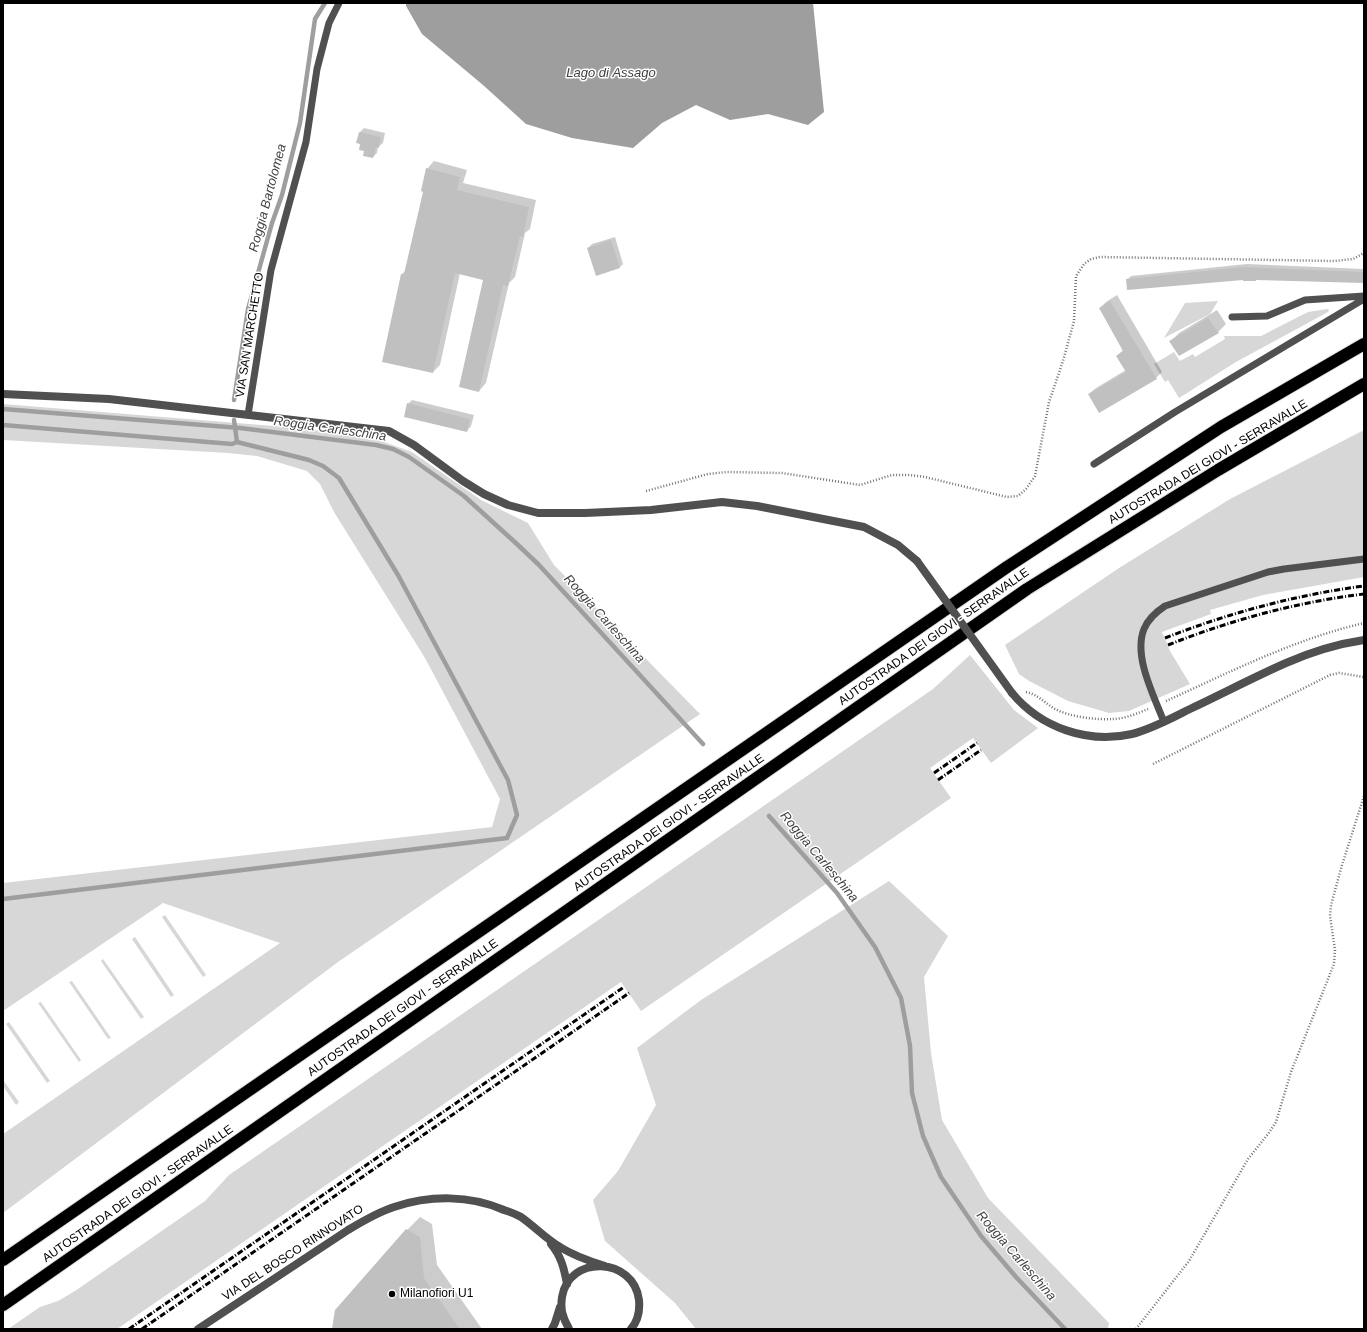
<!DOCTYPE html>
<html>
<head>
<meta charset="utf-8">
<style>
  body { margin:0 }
  #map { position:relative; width:1367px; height:1332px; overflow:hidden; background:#fff; font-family:Arial,sans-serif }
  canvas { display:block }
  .frame { position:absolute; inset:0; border:4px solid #000; pointer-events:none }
</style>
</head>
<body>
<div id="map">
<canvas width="1367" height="1332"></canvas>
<div class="frame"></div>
</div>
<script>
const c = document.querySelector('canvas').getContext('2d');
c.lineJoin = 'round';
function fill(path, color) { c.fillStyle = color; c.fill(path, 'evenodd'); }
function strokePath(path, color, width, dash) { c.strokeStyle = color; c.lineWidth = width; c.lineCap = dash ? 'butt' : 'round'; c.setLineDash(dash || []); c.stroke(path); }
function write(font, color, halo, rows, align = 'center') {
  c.font = font + ' Arial,sans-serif'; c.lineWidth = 3; c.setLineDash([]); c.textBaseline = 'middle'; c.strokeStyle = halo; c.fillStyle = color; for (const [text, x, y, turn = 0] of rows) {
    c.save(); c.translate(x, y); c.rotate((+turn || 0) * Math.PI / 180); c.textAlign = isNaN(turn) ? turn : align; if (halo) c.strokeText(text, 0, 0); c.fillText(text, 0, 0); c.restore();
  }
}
fill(new Path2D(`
  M1218,301L1210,314L1164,338L1185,303Z
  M1327,309L1329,310L1328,312L1236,362L1179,398L1168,380L1165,382L1154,364L1174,352L1180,361L1193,354L1195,357L1225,339L1224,336H1261L1308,312Z
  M3,404L286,427L367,436L412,452L481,500L528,523L554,565L700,714L338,962L3,1213V1134L280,943L163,903L3,1011V883L492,827L500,799L425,658L334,512L320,484L307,471L257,456L228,453L3,440Z
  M1364,430V577L1263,595L1210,610L1211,614L1162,632L1170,651L1190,684L1129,711L1109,713L1068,701L1029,681L1019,674L1005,645L1119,568L1230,499Z
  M970,655L1014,710L1038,728L991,763L973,738L930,768L951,798L641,1011L621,982L117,1329H8L40,1307L58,1301L75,1291L205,1201L229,1175L933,689Z
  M889,881L948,936L924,977L931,1053L942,1120L988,1198L1109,1323L1108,1329H696L675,1303L605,1241L593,1200L618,1171L656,1105L637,1048L701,1000Z
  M165,915L206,975L203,977L162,917Z
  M135,937L174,995L171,997L132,939Z
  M103,959L144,1017L141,1019L101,961Z
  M72,981L111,1038L108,1039L69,982Z
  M41,1002L81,1060L79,1062L38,1003Z
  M9,1022L50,1081L47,1083L6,1024Z
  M3,1080L19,1102L16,1105L3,1086Z`), '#d7d7d7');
fill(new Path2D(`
  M406,3H813L824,112L808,125L768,114L730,120L696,105L662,123L633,148L572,138L526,124L483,85L422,34L406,6Z`), '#9e9e9e');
fill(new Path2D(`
  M364,128L385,133L383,143L378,147L377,153L373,157L365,150L362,143L357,142L360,132Z
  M434,161L467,170L463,183L536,200L530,229L525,233L515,277L509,283L486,383L479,391L484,279L460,273L440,365L433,372L402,274L406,270L424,191L427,169Z
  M615,237L623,264L619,268L588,248L592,244Z
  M1247,264L1364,269V282L1244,279L1127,280L1131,276Z
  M1117,295L1162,372L1156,378L1089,394L1096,388L1126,370L1117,356L1123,350L1100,308L1106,302Z
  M1217,310L1226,324L1218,332L1171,341L1179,333Z
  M412,400L474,415L471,426L467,431L408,404Z
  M420,1217L432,1224L437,1265L482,1329H333L336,1311L407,1230Z`), '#0003');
strokePath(new Path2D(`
  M234,400L248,309L272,223L282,195L300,123L315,19L325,3
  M3,409L240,428L376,445L393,449L409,457L464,496L518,545L539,565L703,744
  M3,425L232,444L237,442L234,420
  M769,816L837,893L875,947L901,998L910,1046L912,1093L923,1136L941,1177L981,1236L1016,1277L1065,1329
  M3,899L507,838L517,815L508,780L398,575L339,478L323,466L309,460L237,442`), '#9e9e9e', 4.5);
fill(new Path2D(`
  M359,132L381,137L379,148L376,147L373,158L363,156L364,151L359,150L360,144L356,143Z
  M426,168L460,177L457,190L529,207L523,237L520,236L508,286L503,285L479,392L459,387L483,280L455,273L433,373L382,362L401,274H404L423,192L421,191Z
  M611,240L620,268L596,276L587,248Z
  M1243,267L1364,272V283L1256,280V281H1243V280L1127,290L1126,279Z
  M1110,301L1157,379L1099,413L1088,394L1126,372L1116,356L1123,351L1099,308Z
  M1208,318L1219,333L1179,356L1169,341Z
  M407,403L470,419L467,432L404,417Z
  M406,1229L420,1237L424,1278L460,1329H332L335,1310Z`), '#c0c0c0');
const highway = new Path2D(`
  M3,1260L1007,567L1221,427L1364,344
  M3,1305L1027,589L1218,470L1364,384`);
strokePath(highway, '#dbdbdb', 14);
strokePath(new Path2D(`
  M646,491L708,474L727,472L782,473L860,485L892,475H910L925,477L1007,497L1018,496L1026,489L1035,476L1049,402L1063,361L1074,321L1076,276L1084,264L1091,259L1100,257L1334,261L1353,259L1364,253
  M1026,692C1037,694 1045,703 1055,709C1070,717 1096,720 1113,719C1125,719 1138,713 1148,709
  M1166,701C1230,672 1295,639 1364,623
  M1153,764L1330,675L1339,673L1364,677
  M1136,1329L1189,1261L1248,1159L1268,1134L1276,1122L1291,1072L1334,964L1335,950L1330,916L1331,905L1342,865L1364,796`), '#727272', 2.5, [1, 2]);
strokePath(new Path2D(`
  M1232,317L1267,316L1305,300L1364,296
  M248,415L271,270L306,142L317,69L329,23L339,3
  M1094,464L1175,412L1364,299
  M1164,722C1154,696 1133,656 1144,629C1148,619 1156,612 1165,606L1268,572L1284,569L1364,559`), '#505050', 7);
strokePath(new Path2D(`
  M3,394L109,399L389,431L414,445L463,481L484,494L508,505L538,513H585L651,510L722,502L757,506L864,527L898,545L917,561
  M1012,693C1041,728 1088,744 1132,734C1152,729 1172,718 1190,709C1222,694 1254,677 1286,663C1311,652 1337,644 1364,640
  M551,1244C561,1256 564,1268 567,1284
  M198,1329L348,1230C363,1221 378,1212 394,1207C430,1195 470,1195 504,1210C510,1212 516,1214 521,1217C534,1226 546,1239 560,1247C574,1256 589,1261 605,1266
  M552,1329L555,1323L560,1307
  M569,1329C568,1326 565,1322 564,1318C561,1312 561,1304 562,1297C569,1254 634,1257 639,1300C640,1311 638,1321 631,1329`), '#505050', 8);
strokePath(highway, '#000', 12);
strokePath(new Path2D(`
  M1165,638C1229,613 1295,595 1364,586
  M1168,645C1231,620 1297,602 1364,594
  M934,773L977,743
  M938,780L981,750
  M129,1329L624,987
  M142,1329L629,993`), '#000', 3, [6, 2, 1, 2]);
strokePath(new Path2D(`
  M917,561L1012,693`), '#505050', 8);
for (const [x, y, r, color] of [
  [392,1294,4,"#000"]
]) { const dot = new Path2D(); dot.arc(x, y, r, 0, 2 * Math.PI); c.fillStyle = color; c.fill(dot); strokePath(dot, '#fff', 1.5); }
write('12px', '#000', '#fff', [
  ["VIA SAN MARCHETTO",250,335,-81],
  ["AUTOSTRADA DEI GIOVI - SERRAVALLE",1208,462,-31],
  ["AUTOSTRADA DEI GIOVI - SERRAVALLE",934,637,-35],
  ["AUTOSTRADA DEI GIOVI - SERRAVALLE",669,823,-35],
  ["AUTOSTRADA DEI GIOVI - SERRAVALLE",403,1008,-35],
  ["AUTOSTRADA DEI GIOVI - SERRAVALLE",138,1194,-35],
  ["VIA DEL BOSCO RINNOVATO",293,1253,-33]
]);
write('12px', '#000', '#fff', [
  ["Milanofiori U1",400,1294]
], 'left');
write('italic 13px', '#3f3f3f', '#fff', [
  ["Lago di Assago",611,73],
  ["Roggia Bartolomea",268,198,-75],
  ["Roggia Carleschina",330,429,8],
  ["Roggia Carleschina",604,619,48],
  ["Roggia Carleschina",819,857,50],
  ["Roggia Carleschina",1016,1256,49]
]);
</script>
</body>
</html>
